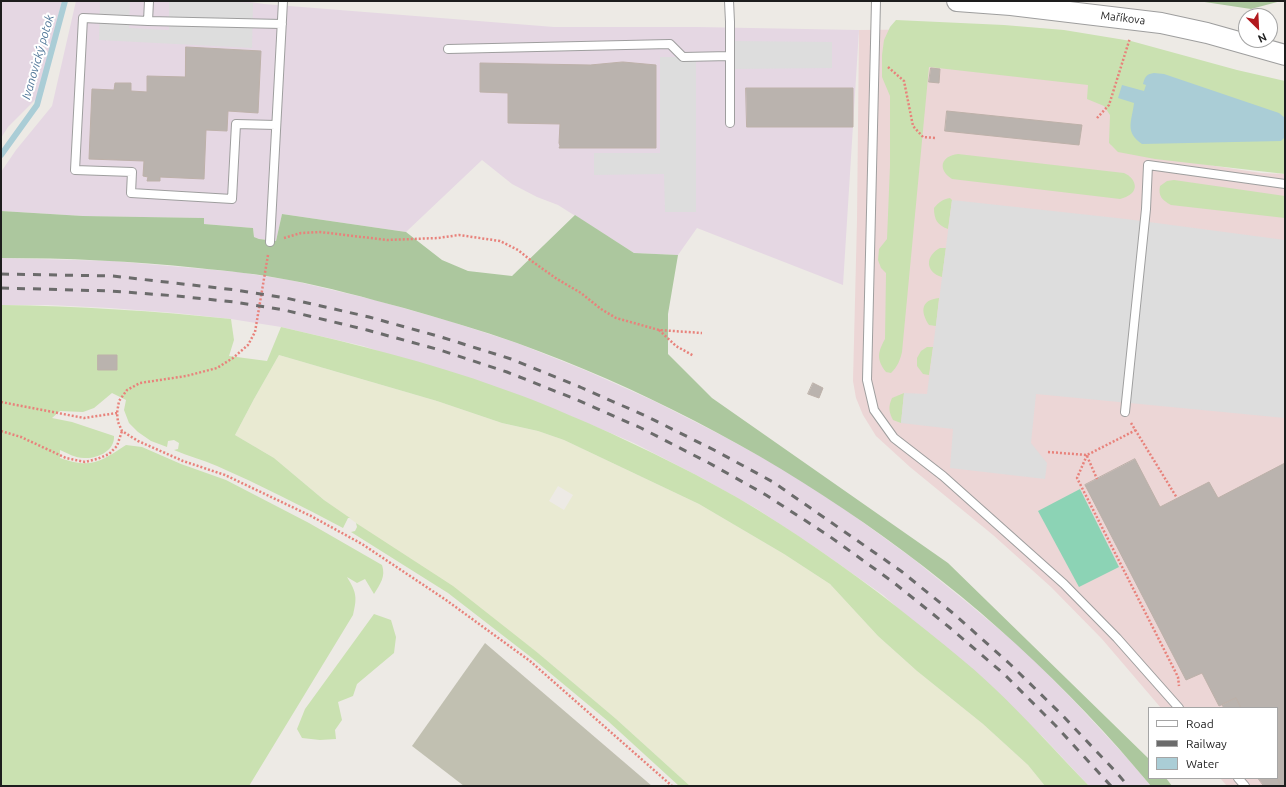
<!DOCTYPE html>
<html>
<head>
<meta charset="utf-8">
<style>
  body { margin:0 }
  #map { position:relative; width:1286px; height:787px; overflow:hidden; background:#edeae5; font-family:Ubuntu,sans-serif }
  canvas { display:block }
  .frame { position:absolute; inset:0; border:2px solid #1d1d1d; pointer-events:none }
  .legend { position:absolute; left:1148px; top:707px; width:130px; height:72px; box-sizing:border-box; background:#fff; border:1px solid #a5a5a5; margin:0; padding:5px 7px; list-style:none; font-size:12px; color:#1d1d1d }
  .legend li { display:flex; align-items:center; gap:8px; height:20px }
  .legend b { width:20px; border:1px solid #a5a5a5 }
  .north { position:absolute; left:1238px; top:8px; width:40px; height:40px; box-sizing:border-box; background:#fff; border:1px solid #a5a5a5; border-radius:50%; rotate:156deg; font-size:11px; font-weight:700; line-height:16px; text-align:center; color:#1d1d1d }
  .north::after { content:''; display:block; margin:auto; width:14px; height:18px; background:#b2191e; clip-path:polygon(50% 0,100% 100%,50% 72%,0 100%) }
</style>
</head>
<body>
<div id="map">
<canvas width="1286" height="787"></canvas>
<div class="frame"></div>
<ul class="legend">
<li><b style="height:5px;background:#fff"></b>Road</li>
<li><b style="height:5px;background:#6b6b6b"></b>Railway</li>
<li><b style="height:11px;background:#aacdd6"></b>Water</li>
</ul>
<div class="north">N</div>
</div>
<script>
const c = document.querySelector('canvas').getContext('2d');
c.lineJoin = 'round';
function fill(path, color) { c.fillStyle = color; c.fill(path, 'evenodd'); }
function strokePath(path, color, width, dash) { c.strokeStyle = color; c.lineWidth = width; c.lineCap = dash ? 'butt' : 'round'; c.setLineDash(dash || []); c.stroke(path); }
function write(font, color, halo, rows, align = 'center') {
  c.font = font + ' Ubuntu,sans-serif'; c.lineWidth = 4; c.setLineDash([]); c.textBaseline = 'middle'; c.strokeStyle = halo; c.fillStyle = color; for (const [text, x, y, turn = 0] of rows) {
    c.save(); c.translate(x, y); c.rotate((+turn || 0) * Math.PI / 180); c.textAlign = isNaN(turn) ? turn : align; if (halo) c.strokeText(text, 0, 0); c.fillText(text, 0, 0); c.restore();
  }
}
fill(new Path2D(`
  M961,29L1123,44L1111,145L1118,151L1261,173L1285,174V786H1227L1220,778H1277V708H1161L1102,639L1051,587L993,535L910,467L876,436L863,415L856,398L853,381L857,220L859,30Z`), '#ecd6d6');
fill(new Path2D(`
  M1,1H62L46,63L44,91L8,127L1,138Z
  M76,1H244L264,4L554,27H697L859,30L843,285L697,228L678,255L634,253L558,205L537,197L512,184L482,160L406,232L282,214L276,241L259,239L254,237L253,228L204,224L203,218L83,216L1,211V172L16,150L52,106Z
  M1,258L113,261L238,272L290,280L375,300L449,321L517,343L587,371L654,401L723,436L781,468L846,510L912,558L969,604L1025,651L1077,704L1128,759L1151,786H1089L1043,737L883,595L819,550L757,509L700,477L634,443L568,415L363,346L281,327L231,319L175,313L110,308L48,305H1Z`), '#e5d7e3');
fill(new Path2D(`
  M485,643L652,786H464L412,746Z`), '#c1c0b1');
fill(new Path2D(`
  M279,355L437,401L502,423L538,431L564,440L699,504L784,554L830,584L878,636L917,671L983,724L1028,765L1045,786H690L615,718L538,653L324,500L274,458L235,435L254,399ZM558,486L573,495L564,510L549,501Z`), '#e9ead2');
fill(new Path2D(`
  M896,20L1004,25L1064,30L1131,41L1237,70L1285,81V174L1155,159L1118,152L1109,143L1110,115L1104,106L1087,99L1088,85L929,67L902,352C900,360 898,366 891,373L886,372C876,359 878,352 885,339L886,273L881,268L878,260L879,249L887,239L890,166V96L882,77V55L884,40L890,27Z
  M958,154L1124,173C1132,176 1139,186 1132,193C1129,196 1124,198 1120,199L952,179C937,169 941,156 958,154Z
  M1174,180L1285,196V218L1171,205C1162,200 1158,196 1160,186L1167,181Z
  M950,198L952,200L948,229C937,225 934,219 934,208C939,202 943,199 950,198Z
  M940,248H946L942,277C925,272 925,256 940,248Z
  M939,298L936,326L929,325C920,311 921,300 939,298Z
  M1,305C78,306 155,311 231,319L234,340L229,356L267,361L281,327C355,344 429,362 500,388C530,398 560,411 588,423C646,449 704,477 758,510C813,544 866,582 917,623C942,643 969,664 993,687C1026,718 1057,753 1089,786H1045L1028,765L983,724L917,671L878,636L830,584L784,554L699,504L564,440L538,431L502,423L437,401L279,355L254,399L235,435L274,458L324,500L350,518H348L343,528C302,506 260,485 217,466C203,460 188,456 174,450L178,449L179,443L174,440L168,441L167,447L151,441L138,432L129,423L124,410L126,400L112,393L94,408L83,412L60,411L52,418L72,422L114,436C115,451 97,459 84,458C75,458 67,453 60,450V458C91,469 100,462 126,445L142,447L181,464L226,480L309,523L382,565C386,577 380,584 374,594L365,579L357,583L347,577C357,593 357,598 353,615L249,786H1Z
  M927,347H933L929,375L923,374L917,366V358L921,351Z
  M904,393L901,423L893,420C889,412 888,407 892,398Z
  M356,523L453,586L538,653L615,718L690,786H679L609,722L532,658L448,593L351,532L355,531L357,527Z
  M374,614L391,620L396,637L394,653L357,684L353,696L338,702L342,720L335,730L336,739L320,740L302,738L297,729L305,709Z`), '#cae1b1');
fill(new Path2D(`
  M1198,1H1281L1251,9Z
  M1,211L83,216L204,218V224L253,228L254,237L259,239L276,241L282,214L406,232L442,260L468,271L512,276L575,215L634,253L678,255L668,314V354L712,398L948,563L1149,759V778H1166L1172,786H1151C987,586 760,431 517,343C480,330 442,319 404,308C366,298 328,287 289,280C259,274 228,271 198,268C132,261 67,258 1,258Z`), '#acc79e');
fill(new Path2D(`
  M1080,489L1119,567L1079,587L1038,511Z`), '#8cd3b5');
fill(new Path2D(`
  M100,1H130L129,28L169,30V1H225L253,3L252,48L99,40Z
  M729,41L832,42V68L729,69Z
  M660,57H696V212H665L664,174L594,175V153H660Z
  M952,200L1126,219L1285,240V418L1036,394L1031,443L1047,463L1045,479L950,468L953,429L901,423L904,393L927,394Z`), '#ddd');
fill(new Path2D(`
  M1154,73L1164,74L1279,113L1285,118V137L1281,141L1142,144C1124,132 1132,121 1134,103L1118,98L1122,85L1144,91L1146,85L1143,84C1145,76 1147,74 1154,73Z`), '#aacdd6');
strokePath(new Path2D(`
  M1,155L37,105L65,1`), '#aacdd6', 6);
const building = new Path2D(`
  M186,47L261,51L258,113L228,111L227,131L206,130L204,179L160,177V181H147L148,177L143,176L144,161L89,159L92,89L114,90L115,83H131V91L147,92V76L185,77Z
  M623,62L656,65V148H559L560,146L559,143L560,124L508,123V93L480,92V63L590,65Z
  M931,68L940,69L939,83L929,82Z
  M746,88H853V127H747Z
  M947,111L1082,125L1079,145L945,131Z
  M98,355H117V370H98Z
  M813,383L823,388L819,398L808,394Z
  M1135,459L1160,507L1209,482L1218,498L1285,463V786H1281L1277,778V708H1241L1236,698L1219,706L1202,673L1186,680L1085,485Z
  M1236,698L1241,708H1224L1222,705Z
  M1258,778H1277L1281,786H1264Z`);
fill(building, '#bab3ae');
strokePath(building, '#bdb1a9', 1);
const service = new Path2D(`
  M149,1L148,21L83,18L75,170L132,172L131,193L232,199L236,124L276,125
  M729,1L730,22V123
  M876,1L867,380L874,410L894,438L943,476L1064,584L1117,638L1179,708
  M148,21L282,24
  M448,49L670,44L683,57L730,56
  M270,242L283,1
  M1125,412L1146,209L1148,165L1285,184
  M1238,778L1245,786`);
const tertiary = new Path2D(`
  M957,1L1011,5L1161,23L1207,33L1285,55`);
strokePath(service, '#9e9e9e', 10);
strokePath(tertiary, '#9e9e9e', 22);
strokePath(new Path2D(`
  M888,67L904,81L913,126L923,137L936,138
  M1097,118L1109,105L1130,38
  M284,238L301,233L320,232L387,240L438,238L459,235L500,241L518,250L533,262L557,279L581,293L601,309L616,318L659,330L702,333
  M268,255L255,332L248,345L233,358L217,368L186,376L140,383L127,390L119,401L117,413L118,422L122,431L138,441L183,461L225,475L311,516L362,544L446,600L530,661L672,786
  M659,330L676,346L694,356
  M1,402L84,418L117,413
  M1131,423L1177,498
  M1,431L21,437L66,458L85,462L97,459L109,454L117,446L122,431
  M1048,452L1087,455L1136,430
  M1087,455L1077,478L1178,677L1179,686
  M1087,456L1097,479`), '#e8827b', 2.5, [2, 2]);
strokePath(service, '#fff', 8);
strokePath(tertiary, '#fff', 20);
strokePath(new Path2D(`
  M1,274L113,276L236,290L286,298L369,317L441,337L511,359L580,387L648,417L716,451L773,482L901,571L954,614L1011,665L1063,716L1116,772L1128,786
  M1,288L111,291L177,296L234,302L284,310L367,330L440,350L507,372L575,399L641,428L709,463L766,495L829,536L893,582L949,627L1004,674L1055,725L1111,786`), '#6b6b6b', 3, [8, 8]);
write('11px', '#1d1d1d', '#fff', [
  ["Maříkova",1123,18,7]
]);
write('italic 12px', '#53799a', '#fff', [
  ["Ivanovický potok",38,57,-74]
]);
</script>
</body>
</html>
